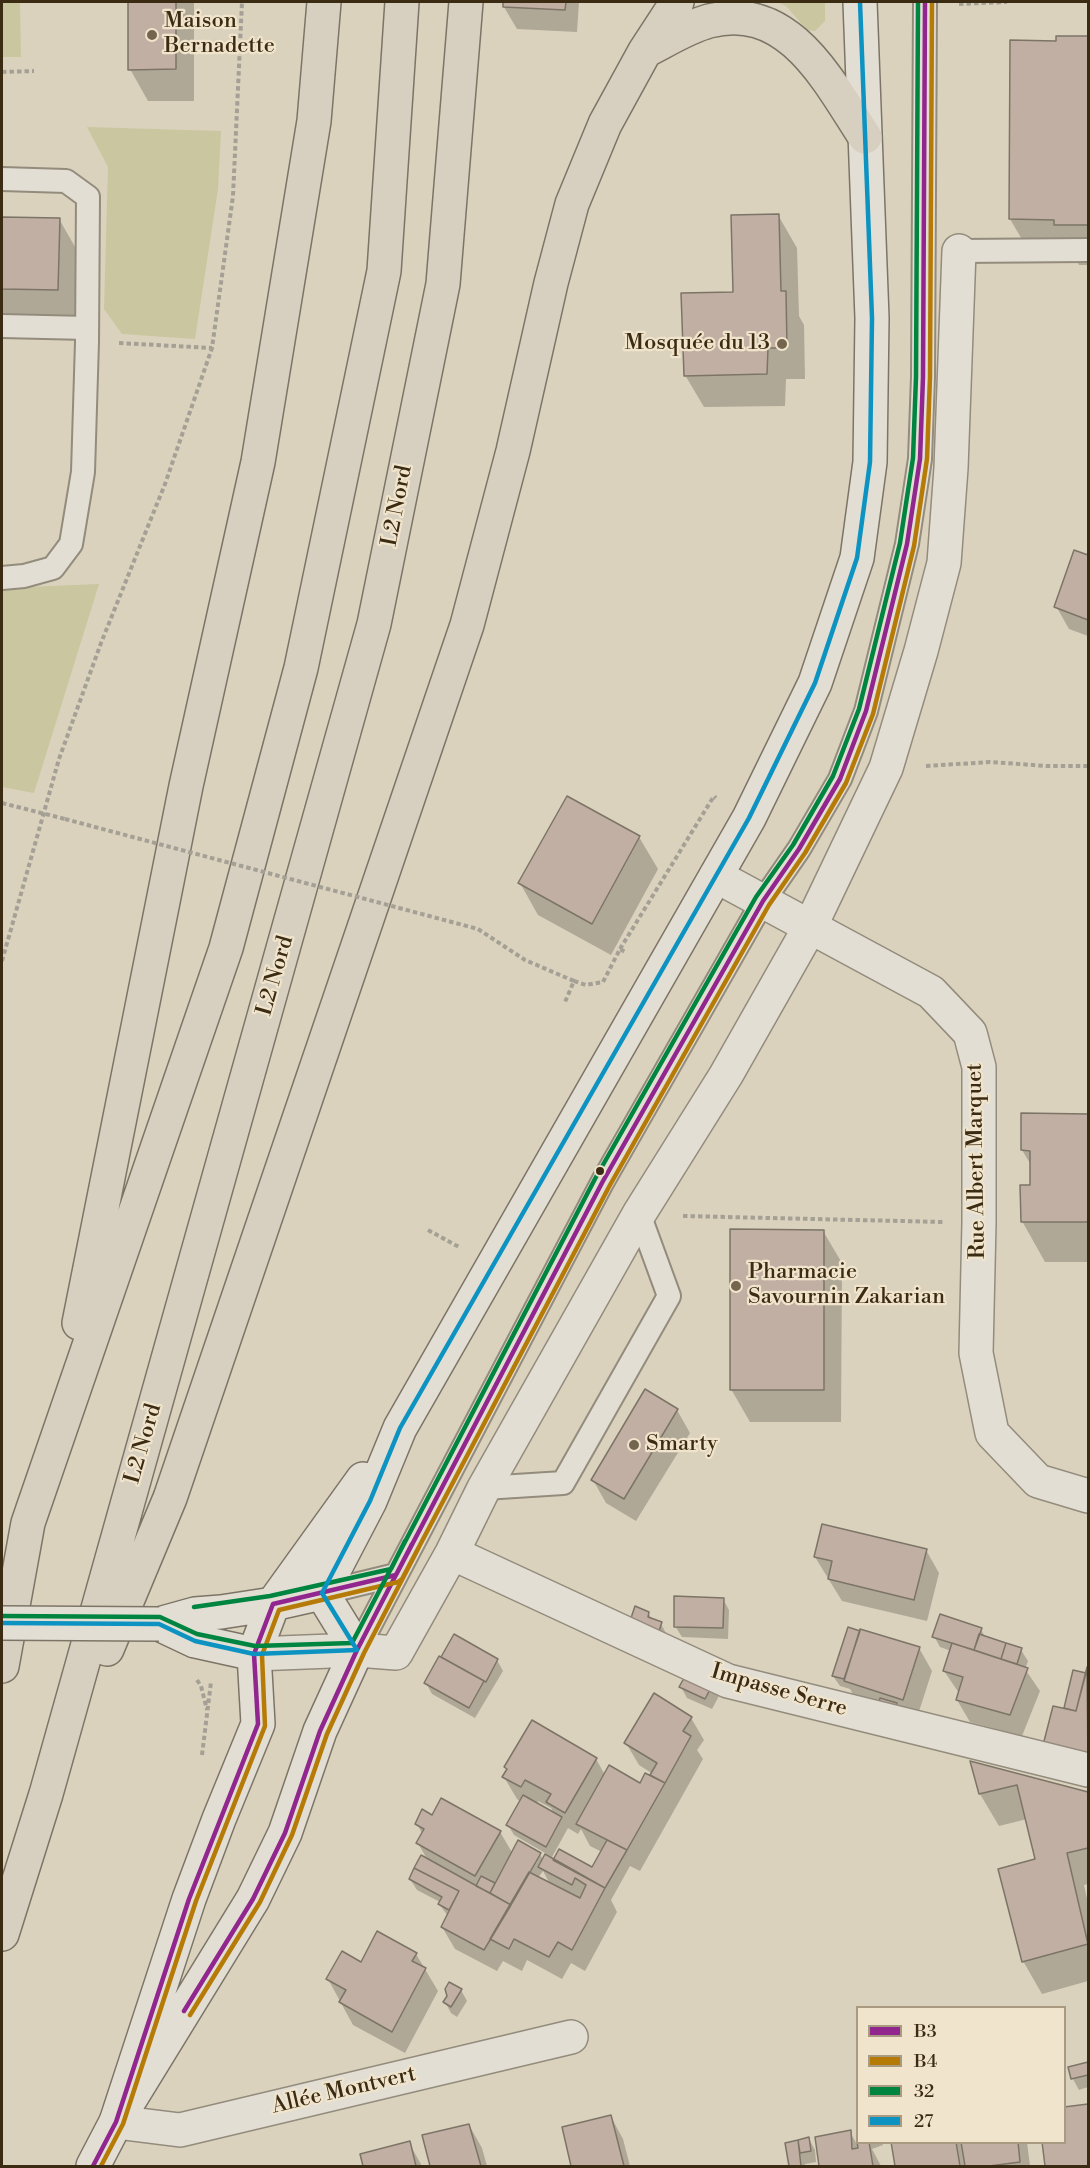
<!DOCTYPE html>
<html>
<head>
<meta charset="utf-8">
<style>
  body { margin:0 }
  #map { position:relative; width:1090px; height:2168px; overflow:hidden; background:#dbd2bd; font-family:"Libre Bodoni",serif }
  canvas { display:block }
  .frame { position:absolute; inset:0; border:3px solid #3c2b13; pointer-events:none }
  .legend { position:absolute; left:856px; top:2006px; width:210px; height:138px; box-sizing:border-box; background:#f0e5cc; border:2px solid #a89b82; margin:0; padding:8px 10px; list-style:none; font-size:18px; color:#3c2b13 }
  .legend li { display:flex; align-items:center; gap:12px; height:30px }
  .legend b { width:30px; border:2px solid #a89b82 }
</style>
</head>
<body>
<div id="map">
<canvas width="1090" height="2168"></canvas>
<div class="frame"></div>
<ul class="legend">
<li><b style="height:8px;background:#91268e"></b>B3</li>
<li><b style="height:8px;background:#b67b07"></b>B4</li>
<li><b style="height:8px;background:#008540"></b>32</li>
<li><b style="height:8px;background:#0c93c2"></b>27</li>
</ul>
</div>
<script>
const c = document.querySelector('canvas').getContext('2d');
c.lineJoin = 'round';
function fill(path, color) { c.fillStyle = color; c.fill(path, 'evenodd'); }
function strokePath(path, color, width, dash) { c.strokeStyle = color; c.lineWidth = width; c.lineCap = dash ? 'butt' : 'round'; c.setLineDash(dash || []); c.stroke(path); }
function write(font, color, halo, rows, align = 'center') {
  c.font = font + ' "Libre Bodoni",serif'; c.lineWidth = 4.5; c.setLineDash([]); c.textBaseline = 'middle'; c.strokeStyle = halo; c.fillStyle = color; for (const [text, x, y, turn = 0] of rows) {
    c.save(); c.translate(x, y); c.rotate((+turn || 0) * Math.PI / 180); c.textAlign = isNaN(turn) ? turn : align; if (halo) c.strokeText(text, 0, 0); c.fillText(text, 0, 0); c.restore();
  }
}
fill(new Path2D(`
  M2,2H20L21,57H2Z
  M777,2H825V21L815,31L807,30L786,6Z
  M87,127L221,131L218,189L195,339L122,334L104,309L108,167Z
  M99,584L34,793L2,787V588Z`), '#cac69f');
fill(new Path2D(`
  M129,2H194V101H148L130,69Z
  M505,2H579L577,32L517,29L504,7Z
  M1058,37H1088V265H1079L1076,260H1034L1010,219Z
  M778,215L797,248L799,316L804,325L805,379H786L785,406L704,407L685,375L735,294Z
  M2,218L59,219L78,252L76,322L2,321Z
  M1075,552L1088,557V636L1069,629L1056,606Z
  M639,837L658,869L611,955L538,915L520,883Z
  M1022,1115H1088V1262H1045L1022,1221L1031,1186V1165L1022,1150Z
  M823,1231L842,1263L841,1422H750L731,1389Z
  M677,1410L690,1433L636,1521L606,1503L593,1480Z
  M926,1550L939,1573L927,1621L842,1601L815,1557Z
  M723,1599L729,1610L728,1639L682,1637L675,1626Z
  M648,1613L653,1620L661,1624L667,1635L663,1647L637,1635Z
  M849,1629L919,1648L932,1671L916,1721L858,1703L850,1689L840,1686L833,1676Z
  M981,1630L986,1638L1021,1650L1028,1661L1025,1669L1040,1691L1022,1736L970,1722L957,1700L959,1693L944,1671L951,1651L940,1647L934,1636Z
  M454,1636L497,1660L503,1671L475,1718L432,1694L426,1683Z
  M1088,1668V1783L1065,1707L1087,1675Z
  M713,1683L720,1694L712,1709L687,1698L681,1687Z
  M691,1718L704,1740L697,1750L703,1759L640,1871L630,1866L611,1900L617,1912L585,1971L571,1963L562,1979L527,1960L522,1971L503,1961L497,1971L455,1949L442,1927L448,1916L439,1904L440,1902L417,1890L410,1879L428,1861L418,1843L423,1835L417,1824L432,1817L500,1832L513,1854H540L543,1860L592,1869L602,1852L590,1846L581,1829L578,1834L568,1828L552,1857L514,1835L508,1825L521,1802L517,1799L504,1777L596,1759L605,1775L641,1785L653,1774L639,1765L626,1743ZM538,1801L551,1808L555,1815L537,1804ZM543,1871L550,1884L538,1878Z
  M972,1763L1088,1793V1884L1084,1885L1088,1903V1981L1042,1994L1023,1961L1037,1860L1027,1819L999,1826L980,1794Z
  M416,1954L438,1991L405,2053L353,2025L328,1979L361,1964Z
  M461,1990L467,2001L457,2017L451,2013L445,2002Z
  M1088,2063V2087L1079,2090L1073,2079L1070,2068Z
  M1088,2105V2166H1047L1044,2142H1064V2108Z
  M611,2117L623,2139L630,2166H573L563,2128Z
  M469,2125L482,2148L487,2166H432L424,2137Z
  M850,2132L859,2148V2142H882L883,2145L872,2149L881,2166H820L817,2138Z
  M809,2139L815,2150L816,2162L805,2164V2166H791L787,2144Z
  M893,2142H1027L1030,2166H896Z
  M409,2143L422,2166H365L362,2155Z`), '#0003');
const building = new Path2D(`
  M128,2H176V69L128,70Z
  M503,2H566L565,10L503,7Z
  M1056,36H1088V225H1054V220L1009,219L1010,40L1056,41Z
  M779,214L781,291H786L787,348H768L767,374L684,376L681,293L733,292L731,215Z
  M2,217L60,218L58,290L2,289Z
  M1074,550L1088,555V620L1054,607Z
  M567,796L640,836L592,924L518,883Z
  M1021,1113L1088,1114V1222H1021L1020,1185H1030V1151L1021,1150Z
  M730,1229L824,1230V1390H730Z
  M645,1389L678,1409L624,1499L591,1480Z
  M822,1524L927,1549L914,1600L828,1579L832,1561L814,1557Z
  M674,1596L724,1598L723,1628L674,1627Z
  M635,1606L649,1612L648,1617L662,1622L657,1637L629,1624Z
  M940,1614L982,1628L974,1650L932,1637Z
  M848,1627L860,1631L844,1679L832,1676Z
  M860,1629L920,1647L903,1700L844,1681Z
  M454,1634L498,1659L486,1682L441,1657Z
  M979,1634L1006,1643L1001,1659L974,1650Z
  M952,1643L1028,1668L1010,1715L956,1700L963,1677L943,1671Z
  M1006,1643L1022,1648L1017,1664L1001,1659Z
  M439,1656L484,1681L469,1708L424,1683Z
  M1087,1667L1088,1764L1041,1753L1053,1706L1076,1711Z
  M1073,1670L1086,1673L1076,1711L1064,1708Z
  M688,1671L714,1682L705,1699L679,1687Z
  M654,1693L692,1717L683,1731L691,1736L665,1783L650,1775L657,1763L624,1743Z
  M880,1698L897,1703L892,1719L876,1714Z
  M532,1720L597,1758L565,1813L546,1802L551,1794L525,1780L521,1787L502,1777L507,1769L504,1767Z
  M970,1761L1088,1792V1848L1067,1853L1088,1944L1022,1962L998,1869L1035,1859L1017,1785L979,1794Z
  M609,1765L640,1783L645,1773L665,1783L627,1850L576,1824Z
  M523,1795L562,1817L546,1847L506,1825Z
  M441,1798L501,1831L475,1876L416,1843L424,1829L415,1824L422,1809L432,1815Z
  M518,1840L541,1853L511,1905L490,1893Z
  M607,1840L627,1850L605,1888L553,1860L559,1849L592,1867Z
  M545,1854L605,1888L572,1950L558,1942L549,1957L514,1939L509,1949L490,1939L529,1872L580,1898L586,1885L575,1878L572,1885L538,1867Z
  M421,1855L511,1905L484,1950L441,1927L459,1891L414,1868Z
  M414,1868L459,1891L449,1910L438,1904L442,1897L409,1879Z
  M481,1876L495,1883L490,1893L476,1886Z
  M377,1931L417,1953L412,1961L426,1968L392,2032L339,2002L346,1990L326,1979L342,1951L361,1962Z
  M449,1982L462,1989L451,2007L443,2002L447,1996L445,1989Z
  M1088,2062V2075L1071,2079L1068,2067Z
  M1088,2104V2166H1045L1042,2142H1064V2107Z
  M611,2115L624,2166H571L562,2127Z
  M469,2124L481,2166H430L422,2135Z
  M851,2130L852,2149L858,2148L857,2142H869L873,2166H819L815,2137Z
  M809,2137L811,2151L800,2153L798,2140Z
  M798,2140L801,2166H789L785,2143Z
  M410,2141L416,2166H363L360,2154Z
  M891,2142H956L960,2166H895Z
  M961,2142H1018L1020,2162L989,2166H965Z`);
fill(building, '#c2afa3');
strokePath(building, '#7c7567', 1.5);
const lane = new Path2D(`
  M2,179L66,181L88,197L87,342L83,472L71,544L53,568L24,576L2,578
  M959,251L1088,250
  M2,326L87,328
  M484,1488L563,1483L669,1296L639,1214
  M322,1593L396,1575
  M357,1650L603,1181L763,901L799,849L840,779L866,711L907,544L920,459L923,377L925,2`);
const street = new Path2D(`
  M716,876L931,992L970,1033L979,1067V1223L976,1353L992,1433L1038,1481L1088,1496
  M452,1553L728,1681L1088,1770
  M254,1654L357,1650L396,1653L452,1553L484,1488L639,1214L726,1075L810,927L886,768L921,651L944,563L951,468L959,251
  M116,2122L180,2130L571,2037`);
const secondary = new Path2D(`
  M159,1624L195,1614L221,1612L273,1604L322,1593L370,1501L400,1428L749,818L815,683L857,558L870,462L872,318L860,2
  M159,1624L195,1641L254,1654
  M116,2122L189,1899L219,1819L258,1724L254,1654L273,1604L363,1479
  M93,2166L116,2122L253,1899L285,1833L320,1731L357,1650L322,1593`);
const highway = new Path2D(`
  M647,50C667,40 687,27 709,21C789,0 829,82 865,137
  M79,1323L186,786L258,462L314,121L324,2
  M107,1649L170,1498L467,625L513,451L551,283L572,204L605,124L645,51L677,2
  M2,1666L28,1523L226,948L301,668L384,271L402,2
  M2,1934L46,1794L374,624L443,284L466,2`);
strokePath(lane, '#938c7d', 26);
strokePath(street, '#938c7d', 36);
strokePath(secondary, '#7c7567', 36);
strokePath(highway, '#7c7567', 36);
strokePath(new Path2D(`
  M959,4L1007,2
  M2,72L34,71
  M119,343L212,348
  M926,766L990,762L1047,766H1088
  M2,803L65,819
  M478,929L525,960L574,981L565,1002
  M620,949L714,796L716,798
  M2,961L59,759L101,643L165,484L212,348L233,196L242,2
  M574,981L586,985L603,982L620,949L627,953
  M683,1216L943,1222
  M428,1230L459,1247
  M197,1680L201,1686L207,1710
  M202,1755L211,1682`), '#a5a095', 4, [4.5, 3]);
strokePath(lane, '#e3ded4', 22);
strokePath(street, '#e3ded4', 33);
strokePath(secondary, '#e3ded4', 33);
strokePath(highway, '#d7cfbf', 33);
const secondaryBridge = new Path2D(`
  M2,1623L159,1624`);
strokePath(secondaryBridge, '#7c7567', 36, []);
strokePath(new Path2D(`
  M65,819L478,929`), '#a5a095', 4, [4.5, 3]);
strokePath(secondaryBridge, '#e3ded4', 33);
strokePath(new Path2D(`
  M184,2011L253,1899L285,1833L320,1731L357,1650L412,1544
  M93,2166L116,2122L189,1899L258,1724L254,1654L273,1604L396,1575L603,1181L763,901L799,849L840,779L866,711L907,544L920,459L923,377L925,2`), '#91268e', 4.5);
strokePath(new Path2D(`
  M190,2015L260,1902L292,1835L327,1734L364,1653L419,1547
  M101,2166L123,2124L196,1901L265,1726L262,1655L279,1610L398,1582L402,1579L610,1185L769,905L805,853L846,783L873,714L914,546L927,459L930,377L932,2`), '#b67b07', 4.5);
strokePath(new Path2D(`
  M194,1607L270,1596L391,1569L405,1541
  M2,1616L160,1617L197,1634L255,1646L352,1643L596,1177L756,897L793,845L833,776L859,709L900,543L913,458L916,377L918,2`), '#008540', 4.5);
strokePath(new Path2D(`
  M2,1623L159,1624L195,1641L254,1654L357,1650L322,1593L370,1501L400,1428L749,818L815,683L857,558L870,462L872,318L860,2`), '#0c93c2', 4.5);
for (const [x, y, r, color] of [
  [152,35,6,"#74654e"],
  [782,344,6,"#74654e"],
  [600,1171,5,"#3c2b13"],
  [736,1286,6,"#74654e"],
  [634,1445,6,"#74654e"]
]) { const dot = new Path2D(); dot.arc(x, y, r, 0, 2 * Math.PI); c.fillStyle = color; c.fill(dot); strokePath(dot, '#f0e5cc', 2); }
write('22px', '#3c2b13', '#f0e5cc', [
  ["Maison",164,22],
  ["Bernadette",164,47],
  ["Mosquée du 13",770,344,"right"],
  ["Pharmacie",748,1273],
  ["Savournin Zakarian",748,1298],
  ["Smarty",646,1445]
], 'left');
write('22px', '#3c2b13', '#f0e5cc', [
  ["L2 Nord",398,506,-79],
  ["L2 Nord",276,976,-74],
  ["Rue Albert Marquet",977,1161,-91],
  ["L2 Nord",144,1444,-74],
  ["Impasse Serre",779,1691,16],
  ["Allée Montvert",344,2091,-13]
]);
</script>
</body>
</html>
